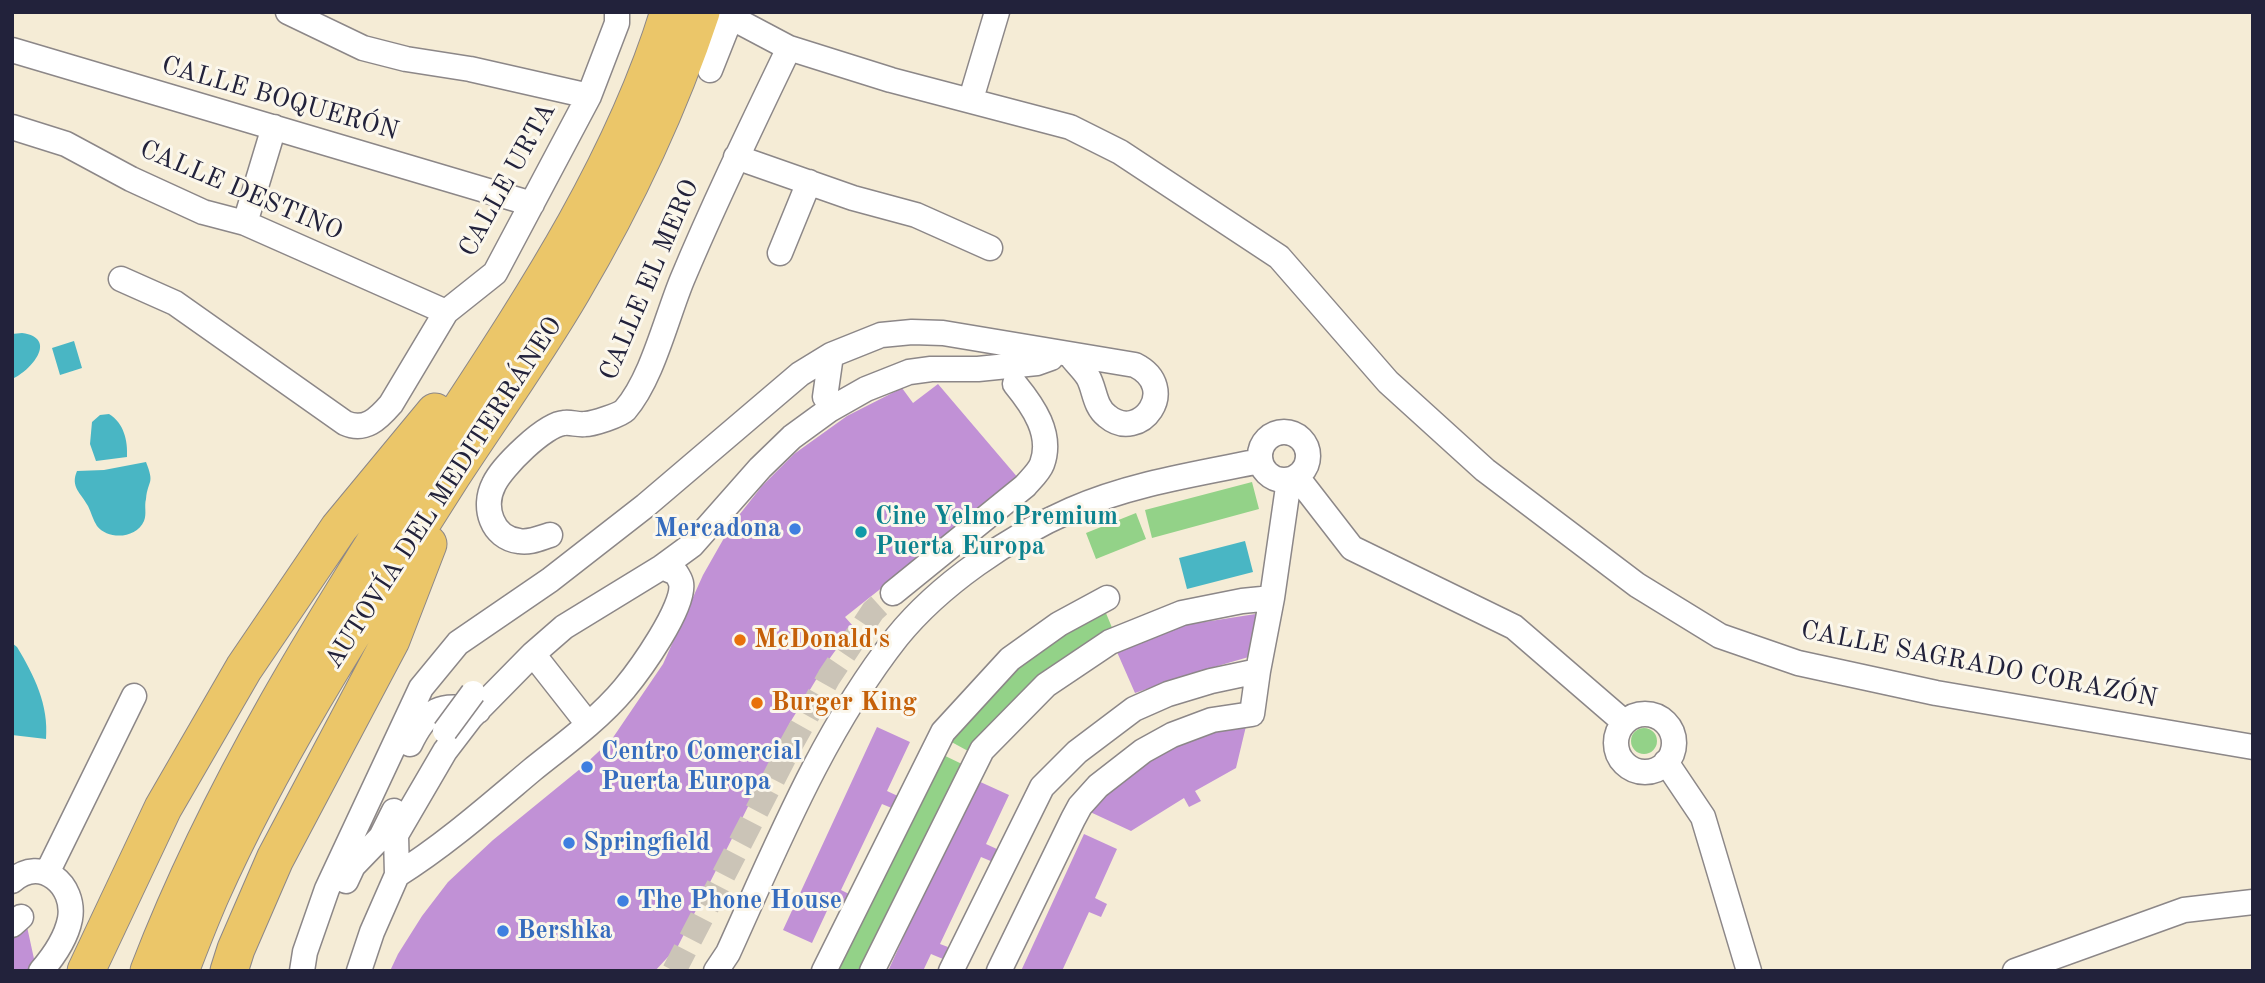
<!DOCTYPE html>
<html>
<head>
<meta charset="utf-8">
<style>
  body { margin:0 }
  #map { position:relative; width:2265px; height:983px; overflow:hidden; background:#f5ecd6; font-family:"Old Standard TT",serif }
  canvas { display:block }
  .frame { position:absolute; inset:0; border:14px solid #22223b; pointer-events:none }
</style>
</head>
<body>
<div id="map">
<canvas width="2265" height="983"></canvas>
<div class="frame"></div>
</div>
<script>
const c = document.querySelector('canvas').getContext('2d');
c.lineJoin = 'round';
function fill(path, color) { c.fillStyle = color; c.fill(path, 'evenodd'); }
function strokePath(path, color, width, dash) { c.strokeStyle = color; c.lineWidth = width; c.lineCap = dash ? 'butt' : 'round'; c.setLineDash(dash || []); c.stroke(path); }
function write(font, color, halo, rows, align = 'center') {
  c.font = font + ' "Old Standard TT",serif'; c.lineWidth = 6; c.setLineDash([]); c.textBaseline = 'middle'; c.strokeStyle = halo; c.fillStyle = color; for (const [text, x, y, turn = 0] of rows) {
    c.save(); c.translate(x, y); c.rotate((+turn || 0) * Math.PI / 180); c.textAlign = isNaN(turn) ? turn : align; if (halo) c.strokeText(text, 0, 0); c.fillText(text, 0, 0); c.restore();
  }
}
fill(new Path2D(`
  M1252,482L1259,509L1152,538L1145,510Z
  M1136,513L1146,539L1096,559L1086,533Z
  M1103,606L1113,630L968,751L946,739L1010,663Z
  M1631 741a13 13 0 1 1 26 0a13 13 0 1 1-26 0Z
  M937,752L964,765L864,971H832Z`), '#93d288');
fill(new Path2D(`
  M22,333C59,338 31,371 12,379V334Z
  M74,341L82,368L60,375L52,348Z
  M109,414C124,423 128,441 127,457L96,461L90,444L92,422L100,415Z
  M146,462C155,485 148,479 146,499C144,506 147,514 144,521C136,539 108,540 97,526C93,520 91,512 88,506C81,493 70,487 77,471L104,470Z
  M1245,541L1253,572L1187,589L1179,558Z
  M12,643L17,647C34,675 49,705 46,739L12,735Z`), '#49b6c4');
fill(new Path2D(`
  M938,384L1019,479L845,617L853,626L825,665L791,721L678,946L655,971H390L398,954L422,916L448,882L493,840L580,769L612,739L663,664L703,575L732,524L762,486L794,454L847,416L902,388L913,403Z
  M1262,613L1252,656L1204,670L1196,681L1194,673L1135,693L1117,652L1185,625Z
  M1247,722L1236,768L1195,791L1201,801L1189,807L1184,798L1131,831L1088,811L1121,776L1175,742Z
  M877,727L910,742L887,791L900,797L894,809L882,804L841,890L849,894L844,906L832,900L812,943L783,930Z
  M976,780L1009,795L986,844L999,850L993,862L981,857L940,944L948,947L943,959L931,954L923,971H888Z
  M1084,834L1117,849L1095,898L1107,904L1101,917L1089,912L1062,971H1021Z
  M26,922L36,968L33,971H12V930Z`), '#c191d6');
strokePath(new Path2D(`
  M674,971L792,743L829,677L873,611L893,593`), '#cbc4b7', 24, [24, 12]);
const minor = new Path2D(`
  M288,12L363,48L406,59L470,69L589,96
  M721,12L789,48L891,80L1070,127L1120,152L1279,257L1388,382L1485,470L1637,585L1720,636L1798,663L1936,693L2253,747
  M12,50L532,204
  M710,70L733,12
  M971,99L997,12
  M12,127L66,144L131,179L203,212L245,223L446,312
  M736,157L853,198L916,215L990,248
  M245,223L274,127
  M780,253L809,182
  M121,279L175,303L345,423C365,432 378,419 391,404L446,312L495,273L589,96L617,23V12
  M825,397L831,355
  M1260 456a24 24 0 1 1 48 0a24 24 0 1 1-48 0Z
  M1297,477L1352,548L1514,627L1624,722
  M550,535C540,538 530,543 519,541C492,538 482,507 494,484C502,467 545,424 564,423C571,422 578,425 585,424C593,424 620,415 625,410C652,379 666,319 682,280C715,201 752,125 789,48
  M893,593L1025,486C1030,480 1039,472 1042,464C1053,434 1033,406 1015,384
  M533,654L588,724
  M1616 743a29 29 0 1 1 58 0a29 29 0 1 1-58 0Z
  M410,744C427,709 440,702 478,711
  M1666,762L1703,817L1749,971
  M47,873L134,696
  M397,875C445,845 488,807 532,770C563,745 598,720 624,689C639,671 686,606 681,583C680,579 678,576 676,573L662,567
  M12,881C41,855 76,885 70,919C66,939 54,956 41,971
  M346,881L353,866L381,837L394,811
  M12,925L21,917
  M302,971L305,952L327,889L421,688L458,643L550,580L645,506L800,374L831,355L881,335L912,332L943,333L1135,365C1181,388 1140,444 1107,416C1094,406 1095,389 1088,377C1083,369 1075,362 1070,355
  M359,971L372,932L397,875L396,835L445,751L471,717L533,654L564,627L662,567L692,545L760,468L792,437L829,410L866,389L909,372L931,369H978L1037,363L1051,358
  M716,971L728,953C777,845 823,731 897,637C939,585 1009,537 1071,510C1130,484 1196,474 1260,461
  M824,971L943,732L1010,659L1059,624L1107,598
  M872,971L982,750L1046,685L1110,642L1182,613L1242,601L1272,598
  M951,971L1042,787L1077,752L1134,709L1168,694L1211,681L1258,671L1272,598L1289,480
  M999,971L1073,819L1080,806L1098,786L1143,751L1172,735L1212,720L1252,714L1258,671
  M2015,971L2184,910L2253,902`);
const highway = new Path2D(`
  M86,971L163,808L244,668L339,528L435,412
  M149,971C220,786 326,617 433,451C523,313 620,172 669,12
  M180,971C190,945 200,919 211,894C276,749 364,614 449,480C490,417 534,356 572,291C625,201 668,112 701,12
  M229,971L236,949L275,859L391,640L428,544`);
strokePath(minor, '#8c8788', 27);
strokePath(highway, '#8c8788', 39);
strokePath(minor, '#fff', 24);
strokePath(highway, '#ebc669', 37);
const minorBridge = new Path2D(`
  M445,731L473,693`);
strokePath(minorBridge, '#8c8788', 27, []);
strokePath(minorBridge, '#fff', 24);
for (const [x, y, r, color] of [
  [795,529,7,"#3f7fe0"],
  [861,532,7,"#0f9aa8"],
  [740,640,7,"#e8710a"],
  [757,703,7,"#e8710a"],
  [587,767,7,"#3f7fe0"],
  [569,843,7,"#3f7fe0"],
  [623,901,7,"#3f7fe0"],
  [503,931,7,"#3f7fe0"]
]) { const dot = new Path2D(); dot.arc(x, y, r, 0, 2 * Math.PI); c.fillStyle = color; c.fill(dot); strokePath(dot, '#fbf7ec', 2.5); }
write('26px', '#22223b', '#fbf7ec', [
  ["CALLE BOQUERÓN",280,99,16],
  ["CALLE URTA",508,180,-61],
  ["CALLE DESTINO",241,191,23],
  ["CALLE EL MERO",650,280,-67],
  ["AUTOVÍA DEL MEDITERRÁNEO",444,493,-57],
  ["CALLE SAGRADO CORAZÓN",1979,665,11]
]);
write('bold 26px', '#0d838f', '#fbf7ec', [
  ["Cine Yelmo Premium",875,517],
  ["Puerta Europa",875,547]
], 'left');
write('bold 26px', '#366cbe', '#fbf7ec', [
  ["Mercadona",781,529,"right"],
  ["Centro Comercial",601,752],
  ["Puerta Europa",601,782],
  ["Springfield",583,843],
  ["The Phone House",637,901],
  ["Bershka",517,931]
], 'left');
write('bold 26px', '#c56008', '#fbf7ec', [
  ["McDonald's",754,640],
  ["Burger King",771,703]
], 'left');
</script>
</body>
</html>
